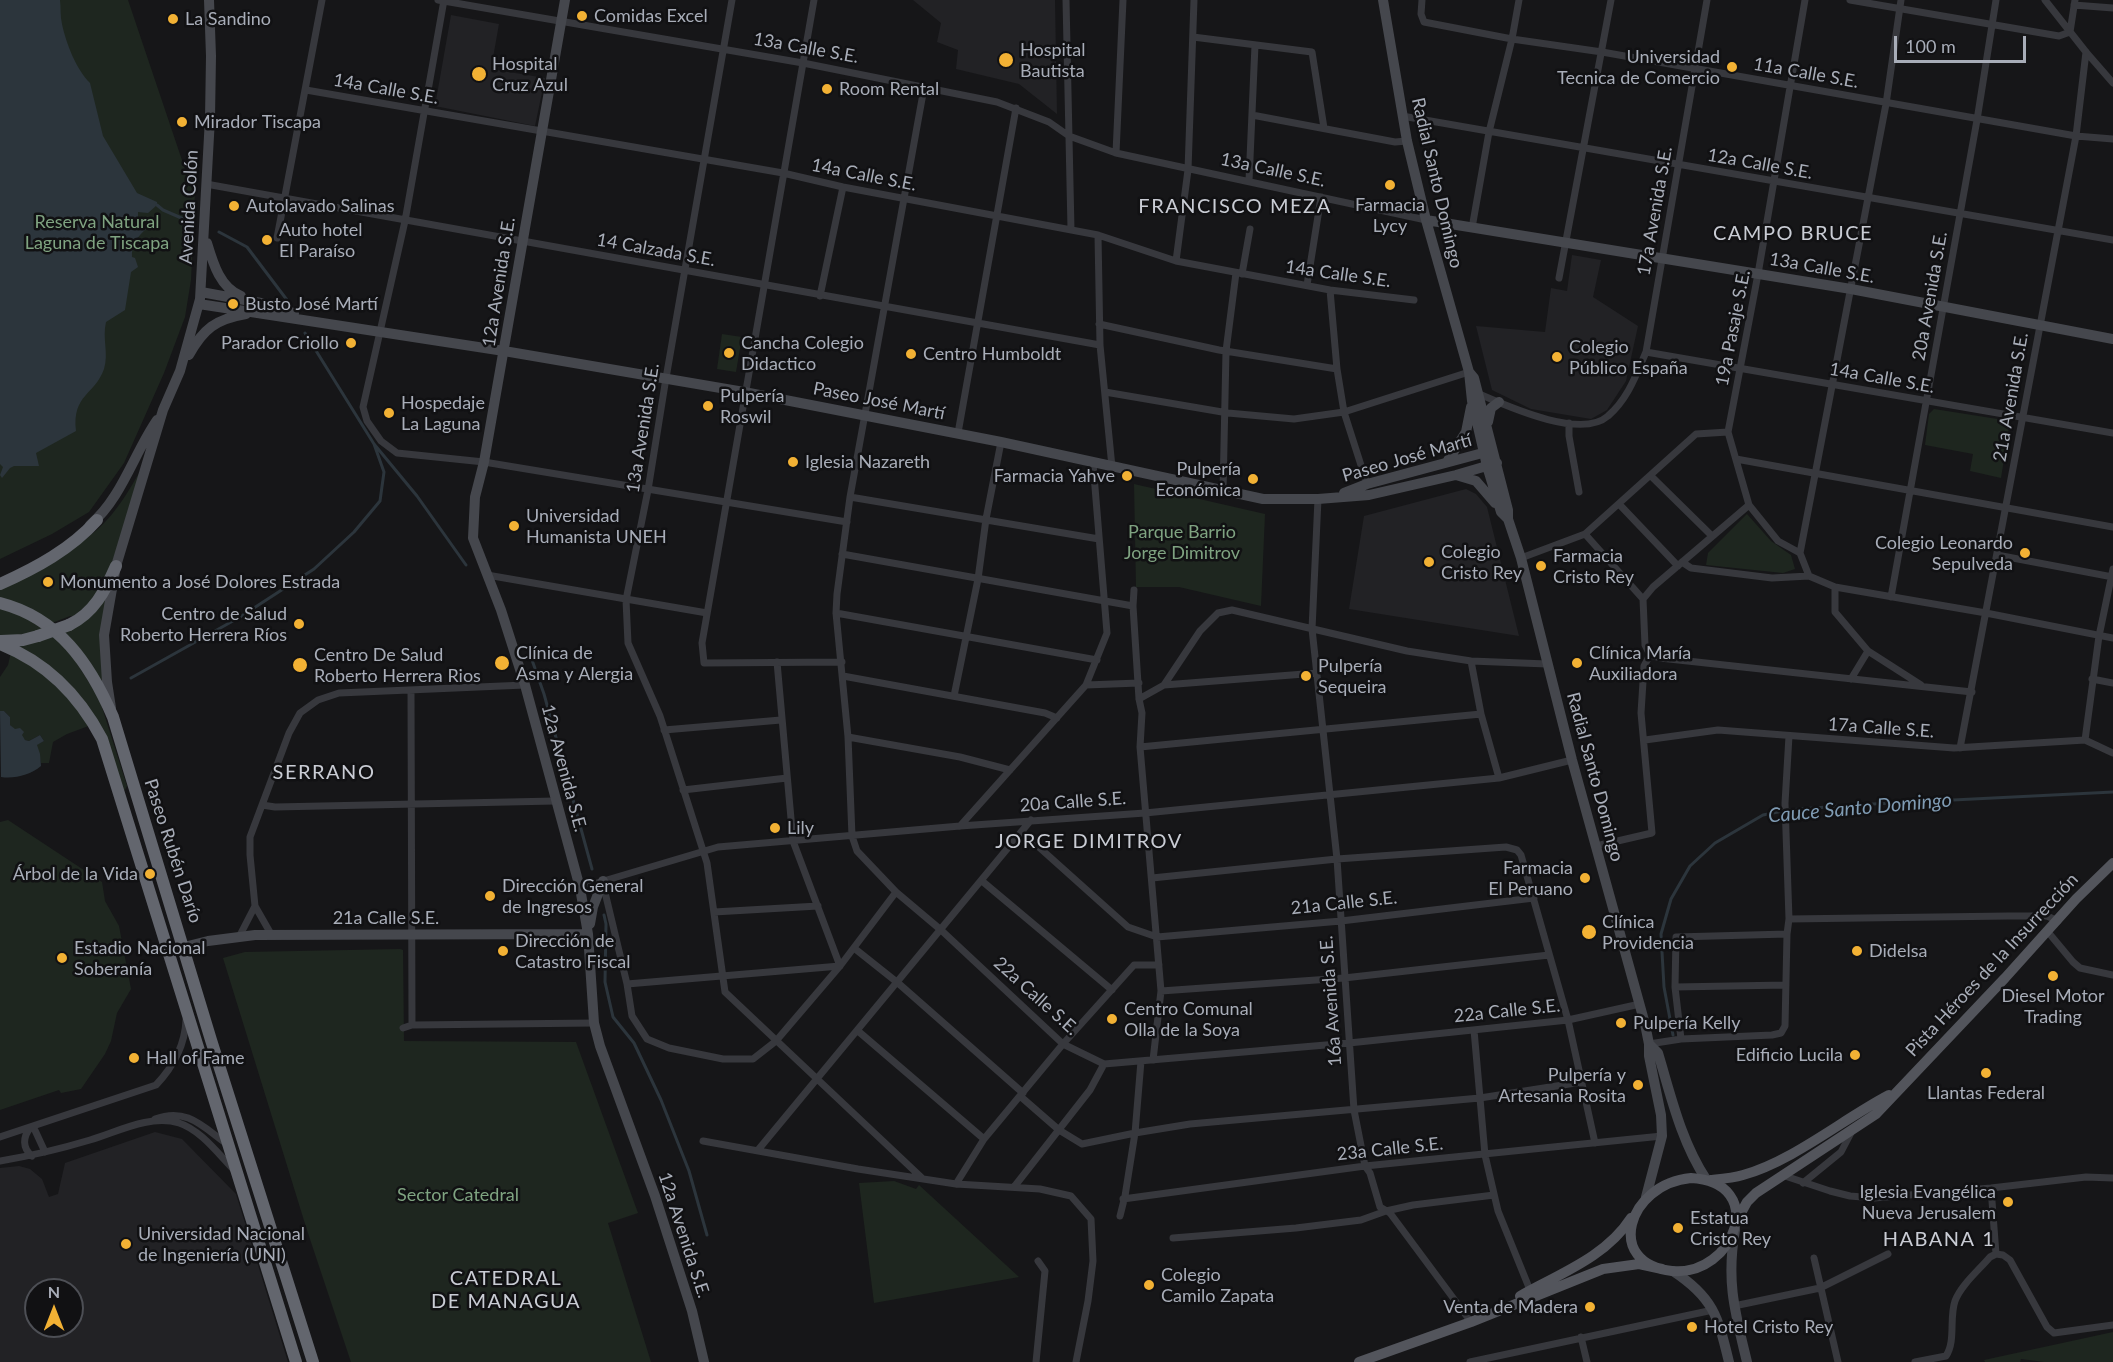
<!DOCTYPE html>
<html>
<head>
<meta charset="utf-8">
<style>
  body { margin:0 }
  #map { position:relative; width:2113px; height:1362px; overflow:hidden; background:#161618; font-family:Lato,sans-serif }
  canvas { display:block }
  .north { position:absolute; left:24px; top:1278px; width:60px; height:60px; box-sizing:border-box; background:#111113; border:2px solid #4d4f55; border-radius:50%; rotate:0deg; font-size:16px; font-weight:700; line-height:24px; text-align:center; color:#a8adb8 }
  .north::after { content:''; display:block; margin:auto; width:21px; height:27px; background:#f2b134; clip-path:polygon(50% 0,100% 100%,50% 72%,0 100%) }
  .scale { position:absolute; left:1894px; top:36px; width:132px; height:27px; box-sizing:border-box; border:3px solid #a8adb8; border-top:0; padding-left:8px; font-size:18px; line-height:21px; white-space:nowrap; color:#a8adb8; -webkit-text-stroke:4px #111113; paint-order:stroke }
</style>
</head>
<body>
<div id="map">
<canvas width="2113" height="1362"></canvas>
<div class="north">N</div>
<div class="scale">100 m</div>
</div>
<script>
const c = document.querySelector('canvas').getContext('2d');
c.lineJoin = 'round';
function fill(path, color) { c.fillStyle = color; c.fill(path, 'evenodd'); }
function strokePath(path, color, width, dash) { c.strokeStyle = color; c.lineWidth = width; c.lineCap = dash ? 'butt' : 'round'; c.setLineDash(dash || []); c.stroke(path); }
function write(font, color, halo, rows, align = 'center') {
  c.font = font + ' Lato,sans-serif'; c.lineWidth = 5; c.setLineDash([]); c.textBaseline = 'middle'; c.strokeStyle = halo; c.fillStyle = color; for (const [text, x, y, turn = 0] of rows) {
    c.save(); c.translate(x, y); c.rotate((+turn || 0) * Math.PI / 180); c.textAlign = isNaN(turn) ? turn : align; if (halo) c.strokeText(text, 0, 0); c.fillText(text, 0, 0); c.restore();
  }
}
fill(new Path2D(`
  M913,0H1055L1057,114L1019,84L956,69L958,50L937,42L941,23Z
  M451,15L499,24L491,69L545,78L535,126L435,106Z
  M1572,255L1601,260L1593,297L1638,326L1626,381L1607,410L1591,419L1531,409L1492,390L1476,326L1545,332L1551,288L1567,291Z
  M1466,489L1476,494L1487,507L1519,636L1349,609L1364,516Z
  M155,1132L182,1139L236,1194L288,1362H0V1168L19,1166L30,1169L42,1179L49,1197L58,1194L65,1163ZM36,1290H72V1326H36Z`), '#222225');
fill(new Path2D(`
  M0,0H128L186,172L196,170L191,280L185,317L164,373L124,463L89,512L52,534L0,559Z
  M722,334L742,337L736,372L717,369Z
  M1934,409L2010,421L2001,478L1970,471L1973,454L1925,445L1929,414Z
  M145,463L107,578L95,598L74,616H70L52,623L0,599V588C35,568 78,551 106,521C122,504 133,483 145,463Z
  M1134,484L1265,514L1261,606L1179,587H1136Z
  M1747,514L1771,541L1791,555L1795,569L1783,573L1706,565L1708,553Z
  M106,597L103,688L61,631Z
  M0,607L11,609L44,628L34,633L0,637Z
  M52,634L69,651L99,698L127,786L125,790H122L100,727L11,645Z
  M12,648L35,662L94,724L67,734L53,742L49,763H41L36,745L44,741L40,735L29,741L25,740L10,725V717L4,711H0V677L8,665Z
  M8,820L102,882L105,901L119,926L131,989L117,1013L111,1041L105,1054L81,1089L61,1093L59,1090L0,1110V822Z
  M400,949L403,950L404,1041L576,1042L638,1213L608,1223L651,1362H351L306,1227L223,958L245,952Z
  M894,1181L916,1189L919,1185L1019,1277L874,1303L859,1183Z
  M2113,1332V1362H2044L2021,1359L2020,1362H1985L1984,1360Z`), '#1e261f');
fill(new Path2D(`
  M0,0H60C61,8 60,16 62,24C66,43 76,69 90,83L103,136L137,193L157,202V205L148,213L138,212V217L143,220L146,229C138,236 131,245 132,257L135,258L138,267L131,272L125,310L106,322C102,339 109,353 104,369C95,395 72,394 76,431L36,453L39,466H14L10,468L2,478L0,475L3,467L0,464Z
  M0,711H4L10,717V725L15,729L20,728L24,732L22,735L25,740L29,741L40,735L44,741L37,745L40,754L41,766C30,775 15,779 1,777Z`), '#2c353c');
strokePath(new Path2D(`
  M157,205L163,210L193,223
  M219,232L247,247L287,300
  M305,333L374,444L417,496L466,565
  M532,660L544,694L592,869
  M131,678L240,617L314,569L354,532L380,501L384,472L374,444
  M604,915L606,924L605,982L613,1017L634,1043L661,1100L689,1171L707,1235
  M1673,1035L1664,987L1661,934L1671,899L1690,866L1715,843L1763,815L1788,810L1853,805L2113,792`), '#2c353c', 3);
strokePath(new Path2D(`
  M438,0L803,63L997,102L1049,122L1069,136L1116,153L1426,220
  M444,0L405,221L363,407L367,421L381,441L397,453L484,462L847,522
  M732,0L666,378L648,490L626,600L628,643L660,716L707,863L725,992L922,1178
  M814,0L702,643L704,663L842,662
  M1066,0L1071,229
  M1422,0L1421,14L1424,22L1512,39L1602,52L2076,136L2113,139
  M1850,0L2059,36L2070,32L2075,0
  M2045,0L2086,52L2113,83
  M2074,5L2113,8
  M1193,37L1312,52L1324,128
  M924,88L850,497L837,594L836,613L848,737L852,836L857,851L896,892L941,930L1063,1044L1104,1064L1349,1043L1568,1020L1640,1004
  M306,90L783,173L843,187L1098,235L1176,261L1330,290L1414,300
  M1252,115L1395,142L1407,141
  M1402,116L2113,240
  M1116,153L1123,0
  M1249,181L1255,45
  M206,184L1100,345
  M1472,228L1489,132L1512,39L1519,0
  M1098,235L1100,345L1112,467
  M277,238L322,0
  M1176,261L1188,170L1194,0
  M1242,274L1250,229
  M1559,278L1611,0
  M1307,285L1321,197
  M1330,290L1337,369L1344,412L1367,484
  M820,296L843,187
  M1099,324L1219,350L1337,369
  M1646,352L2113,433
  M1105,392L1228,413L1294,419L1344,412L1469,372
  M1479,394C1507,406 1581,440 1608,416C1628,399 1636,375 1646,352L1707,0
  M1569,423V436L1579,492
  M958,433L1016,108
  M1736,459L2113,527
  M1651,476L1712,536
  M1223,492L1226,351L1236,273
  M850,497L1099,539
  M1318,499L1312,629L1337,859L1354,1110L1365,1166L1370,1173L1380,1207L1390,1213L1471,1322
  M1619,504L1678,566
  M1749,505L1653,587L1643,599L1645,645L1650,655L1660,658L1972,692
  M1585,534L1643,599
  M1800,553L1778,541L1749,505L1728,432L1758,274L1805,0
  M842,554L1133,606
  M1997,555L2113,577
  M1521,558L1585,534L1696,434L1728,432
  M1682,562L1691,568L1772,578L1809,576L1835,587L1986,613L2113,638
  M487,575L707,613
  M1809,576L1800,553L1886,104L1901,0
  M1835,587V612L1868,651L1921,685
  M1134,590L1133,606L1139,699L1142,713L1140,747L1161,991L1153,1060
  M1891,597L1977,120L1996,0
  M836,613L1097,660
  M1471,661L1481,714L1499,778
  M777,662L793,841L840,966
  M843,676L1045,713L1057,718
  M1851,679L1868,651
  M2092,679L2113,683
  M1086,685L1139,683
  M1164,685L1200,631L1218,613L1232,610L1407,651L1471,661L1547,664
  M411,691L412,1025
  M954,696L978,579L986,519L1001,442
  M1139,699L1164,685L1317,673
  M664,730L781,720
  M1789,736L1785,803L1789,919
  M848,737L960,757L1010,770
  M1645,740L1718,730L1954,748L2085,740L2113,753
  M2085,740L2099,636L2113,569
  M1140,747L1481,714
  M1960,748L2076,136L2086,52
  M683,790L787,778
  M262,805L275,807L555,801
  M960,826L1086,685L1107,633L1093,463
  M1022,832L1128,927L1157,937L1341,921L1534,898
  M1596,846L1652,833L1641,713L1644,666L1650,655
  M1152,878L1337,859L1506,847L1517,850L1521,855L1568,1020L1595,1143
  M982,881L1112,990
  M603,884L627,984L632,1016L647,1039L669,1048L723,1059H753L776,1041L840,966L896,892
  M580,888L718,847L960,826L1145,813L1499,778L1572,760
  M714,912L818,906
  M2048,932L2073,962L2080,968L2113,975
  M271,934L255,906L250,855V837L289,733L300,713L318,700L339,693L525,685
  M239,937L255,906
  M854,948L898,983L1023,1093
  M627,984L840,966
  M1675,987L1786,985
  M1161,991L1344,978L1549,955
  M403,1028L412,1025L594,1023
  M1474,1030L1485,1155L1498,1211L1530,1290
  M858,1031L984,1139
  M1681,1039L1675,987L1676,937L1787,934
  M1649,1044L1681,1039L1772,1035L1781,1033L1785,1026L1787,934L1789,919L2008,916H2047L2058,921
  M1020,1096L1059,1130L1082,1144L1135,1133L1190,1124L1480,1098L1582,1082
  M155,1119C187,1107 203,1127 227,1144
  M33,1126L45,1152
  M30,1128C23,1137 22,1148 32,1156
  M0,1137L156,1085C173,1067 185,1045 186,1020
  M703,1141L858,1169L956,1184L1040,1189L1071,1196L1091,1219L1093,1261L1088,1301L1076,1362
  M758,1150L1031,820
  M0,1161C30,1156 60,1149 90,1140C117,1132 150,1114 179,1123C201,1130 219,1155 235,1171
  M1782,1175L1830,1191L1850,1196L1874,1198L1991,1188L2086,1177L2113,1178
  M1803,1183L1841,1152L1852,1131
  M956,1184L984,1139L1063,1044L1134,965H1159
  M1014,1187L1090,1090L1104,1064
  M1991,1188L1996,1254
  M1123,1199L1365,1166L1662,1136
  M1120,1216L1125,1196L1135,1133L1141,1061
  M1173,1238L1296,1228L1361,1220L1386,1211L1413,1205L1494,1195
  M1996,1254L2003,1255L2010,1260L2047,1327L2054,1333L2113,1325
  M1814,1258L1838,1362
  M1734,1306L1820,1288L1888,1254
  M1581,1337L1587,1362
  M1036,1362L1045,1271L1038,1261
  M1470,1362L1713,1310
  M1915,1362L1946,1356C1956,1341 1949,1318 1955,1301C1961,1285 1979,1270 1990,1257L1996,1254`), '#37383d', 7);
strokePath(new Path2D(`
  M565,0L484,462L475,497L473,538L501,610L525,685L580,888L588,934L594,1023L600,1046L655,1196L692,1311L704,1362
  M1383,0L1407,141L1426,220L1469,372L1472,401L1487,466L1501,512L1508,519
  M1426,220L1851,289L2113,339
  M207,243C213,263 220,288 241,296
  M201,292L261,303L294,313
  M199,304L504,351L744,392L1001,442L1263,499H1318L1369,495L1456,475L1497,463
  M189,355C203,329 216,319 246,314
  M1469,372L1474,378L1508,510V519L1521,558L1572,760L1645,1024L1649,1044V1056L1661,1115L1662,1136L1646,1197
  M1488,422L1491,408L1499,402
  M1447,462L1466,432L1471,407
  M1456,475L1476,481L1495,503
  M1344,493L1367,484L1490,451
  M90,525C122,498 134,453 157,420
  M111,708L107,682L104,635L116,566L163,410L180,371L200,299L210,118L211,56L209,0
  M590,924L593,907L603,881
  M184,947L208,941L255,935L588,934
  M1649,1044L1658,1053C1671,1096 1681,1141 1706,1179
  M1735,1230C1726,1282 1735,1312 1747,1362
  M1673,1271C1714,1298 1718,1317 1729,1362`), '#45474d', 10);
strokePath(new Path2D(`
  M1691,1178C1769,1182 1735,1277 1672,1271C1604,1264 1627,1184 1691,1178Z
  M1711,1180C1721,1179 1733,1178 1743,1175C1793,1161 1843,1119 1889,1095
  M1736,1222L1747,1202L1756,1193L1876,1114L2005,978L2076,899L2113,863
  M1520,1296C1559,1274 1606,1257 1631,1218
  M1359,1362L1471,1322L1603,1269L1639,1264L1662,1269`), '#53555c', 10);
strokePath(new Path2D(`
  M0,584C36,568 71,549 97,520
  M0,603C59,618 90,664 113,717L211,1040L313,1362
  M69,625C94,613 105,591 116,566
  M1,641L23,640L38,636
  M0,644C46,662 79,695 102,739L296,1362`), '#63666e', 12);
strokePath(new Path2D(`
  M38,636L69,625`), '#63666e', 12);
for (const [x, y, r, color] of [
  [582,16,6,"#f2b134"],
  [173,19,6,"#f2b134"],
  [1006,60,8,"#f2b134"],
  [1732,67,6,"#f2b134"],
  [479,74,8,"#f2b134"],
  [827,89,6,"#f2b134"],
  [182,122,6,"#f2b134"],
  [1390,185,6,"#f2b134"],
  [234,206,6,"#f2b134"],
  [267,240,6,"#f2b134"],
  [233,304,6,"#f2b134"],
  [351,343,6,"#f2b134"],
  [729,353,6,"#f2b134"],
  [911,354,6,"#f2b134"],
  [1557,357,6,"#f2b134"],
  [708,406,6,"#f2b134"],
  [389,413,6,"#f2b134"],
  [793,462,6,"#f2b134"],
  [1127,476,6,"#f2b134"],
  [1253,479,6,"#f2b134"],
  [514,526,6,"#f2b134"],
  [2025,553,6,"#f2b134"],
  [1429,562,6,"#f2b134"],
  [1541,566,6,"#f2b134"],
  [48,582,6,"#f2b134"],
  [299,624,6,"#f2b134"],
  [502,663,8,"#f2b134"],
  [1577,663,6,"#f2b134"],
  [300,665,8,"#f2b134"],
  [1306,676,6,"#f2b134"],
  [775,828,6,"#f2b134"],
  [150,874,6,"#f2b134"],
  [1585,878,6,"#f2b134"],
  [490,896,6,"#f2b134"],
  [1589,932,8,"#f2b134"],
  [503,951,6,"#f2b134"],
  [1857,951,6,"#f2b134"],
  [62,958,6,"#f2b134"],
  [2053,976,6,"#f2b134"],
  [1112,1019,6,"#f2b134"],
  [1621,1023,6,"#f2b134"],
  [1855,1055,6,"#f2b134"],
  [134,1058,6,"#f2b134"],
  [1986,1073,6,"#f2b134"],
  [1638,1085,6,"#f2b134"],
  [2008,1202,6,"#f2b134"],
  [1678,1228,6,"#f2b134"],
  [126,1244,6,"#f2b134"],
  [1149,1285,6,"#f2b134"],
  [1590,1307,6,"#f2b134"],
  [1692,1327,6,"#f2b134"]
]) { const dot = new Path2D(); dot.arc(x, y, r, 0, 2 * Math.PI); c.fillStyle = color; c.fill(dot); strokePath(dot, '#111113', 2); }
write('18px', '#a8adb8', '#111113', [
  ["Comidas Excel",594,16],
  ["La Sandino",185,19],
  ["Hospital",1020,50],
  ["Bautista",1020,71],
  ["Universidad",1720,57,"right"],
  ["Tecnica de Comercio",1720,78,"right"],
  ["Hospital",492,64],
  ["Cruz Azul",492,85],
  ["Room Rental",839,89],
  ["Mirador Tiscapa",194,122],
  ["Farmacia",1390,205,"center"],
  ["Lycy",1390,226,"center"],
  ["Autolavado Salinas",246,206],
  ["Auto hotel",279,230],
  ["El Paraíso",279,251],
  ["Busto José Martí",245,304],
  ["Parador Criollo",339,343,"right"],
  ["Cancha Colegio",741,343],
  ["Didactico",741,364],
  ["Colegio",1569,347],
  ["Público España",1569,368],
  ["Centro Humboldt",923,354],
  ["Pulpería",720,396],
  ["Roswil",720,417],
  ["Hospedaje",401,403],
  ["La Laguna",401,424],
  ["Iglesia Nazareth",805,462],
  ["Pulpería",1241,469,"right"],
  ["Económica",1241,490,"right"],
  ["Farmacia Yahve",1115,476,"right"],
  ["Universidad",526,516],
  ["Humanista UNEH",526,537],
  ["Colegio Leonardo",2013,543,"right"],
  ["Sepulveda",2013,564,"right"],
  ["Colegio",1441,552],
  ["Cristo Rey",1441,573],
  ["Farmacia",1553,556],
  ["Cristo Rey",1553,577],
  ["Monumento a José Dolores Estrada",60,582],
  ["Centro de Salud",287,614,"right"],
  ["Roberto Herrera Ríos",287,635,"right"],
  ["Clínica de",516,653],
  ["Asma y Alergia",516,674],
  ["Clínica María",1589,653],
  ["Auxiliadora",1589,674],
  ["Centro De Salud",314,655],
  ["Roberto Herrera Rios",314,676],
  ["Pulpería",1318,666],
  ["Sequeira",1318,687],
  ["Lily",787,828],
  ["Farmacia",1573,868,"right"],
  ["El Peruano",1573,889,"right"],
  ["Árbol de la Vida",138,874,"right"],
  ["Dirección General",502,886],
  ["de Ingresos",502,907],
  ["Clínica",1602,922],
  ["Providencia",1602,943],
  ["Dirección de",515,941],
  ["Catastro Fiscal",515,962],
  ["Estadio Nacional",74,948],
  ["Soberanía",74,969],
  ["Didelsa",1869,951],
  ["Diesel Motor",2053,996,"center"],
  ["Trading",2053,1017,"center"],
  ["Centro Comunal",1124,1009],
  ["Olla de la Soya",1124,1030],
  ["Pulpería Kelly",1633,1023],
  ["Edificio Lucila",1843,1055,"right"],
  ["Hall of Fame",146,1058],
  ["Pulpería y",1626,1075,"right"],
  ["Artesania Rosita",1626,1096,"right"],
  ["Llantas Federal",1986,1093,"center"],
  ["Iglesia Evangélica",1996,1192,"right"],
  ["Nueva Jerusalem",1996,1213,"right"],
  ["Estatua",1690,1218],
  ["Cristo Rey",1690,1239],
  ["Universidad Nacional",138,1234],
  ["de Ingeniería (UNI)",138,1255],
  ["Colegio",1161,1275],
  ["Camilo Zapata",1161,1296],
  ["Venta de Madera",1578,1307,"right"],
  ["Hotel Cristo Rey",1704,1327]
], 'left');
write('18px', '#a8adb8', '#111113', [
  ["13a Calle S.E.",806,48,10],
  ["11a Calle S.E.",1806,73,10],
  ["14a Calle S.E.",386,89,10],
  ["12a Calle S.E.",1760,164,10],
  ["13a Calle S.E.",1273,170,12],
  ["14a Calle S.E.",864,175,11],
  ["Radial Santo Domingo",1437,183,77],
  ["Avenida Colón",189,207,-87],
  ["17a Avenida S.E.",1655,211,-80],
  ["14 Calzada S.E.",656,250,10],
  ["13a Calle S.E.",1822,268,10],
  ["14a Calle S.E.",1338,274,8],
  ["12a Avenida S.E.",499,282,-81],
  ["20a Avenida S.E.",1930,296,-80],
  ["19a Pasaje S.E.",1733,328,-79],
  ["14a Calle S.E.",1882,378,10],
  ["21a Avenida S.E.",2011,397,-80],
  ["Paseo José Martí",879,401,11],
  ["13a Avenida S.E.",643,428,-81],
  ["Paseo José Martí",1407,458,-16],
  ["17a Calle S.E.",1881,728,4],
  ["12a Avenida S.E.",564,768,75],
  ["Radial Santo Domingo",1595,777,75],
  ["20a Calle S.E.",1073,802,-4],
  ["Paseo Rubén Darío",173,851,72],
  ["21a Calle S.E.",1344,903,-6],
  ["21a Calle S.E.",386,918],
  ["Pista Héroes de la Insurrección",1992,965,-47],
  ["22a Calle S.E.",1036,996,42],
  ["16a Avenida S.E.",1331,1001,-94],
  ["22a Calle S.E.",1507,1011,-6],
  ["23a Calle S.E.",1390,1149,-6],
  ["12a Avenida S.E.",684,1235,72]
]);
write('18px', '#7fa381', '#111113', [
  ["Reserva Natural",97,222],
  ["Laguna de Tiscapa",97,243],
  ["Parque Barrio",1182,532],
  ["Jorge Dimitrov",1182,553],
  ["Sector Catedral",458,1195]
]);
c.letterSpacing = '1.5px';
write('20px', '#c9ccd4', '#111113', [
  ["FRANCISCO MEZA",1235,207],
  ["CAMPO BRUCE",1793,234],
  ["SERRANO",324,773],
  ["JORGE DIMITROV",1089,842],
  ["HABANA 1",1939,1240],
  ["CATEDRAL",506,1279],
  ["DE MANAGUA",506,1302]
]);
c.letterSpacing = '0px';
write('italic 20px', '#7f9bb3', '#111113', [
  ["Cauce Santo Domingo",1860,808,-5]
]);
</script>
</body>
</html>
